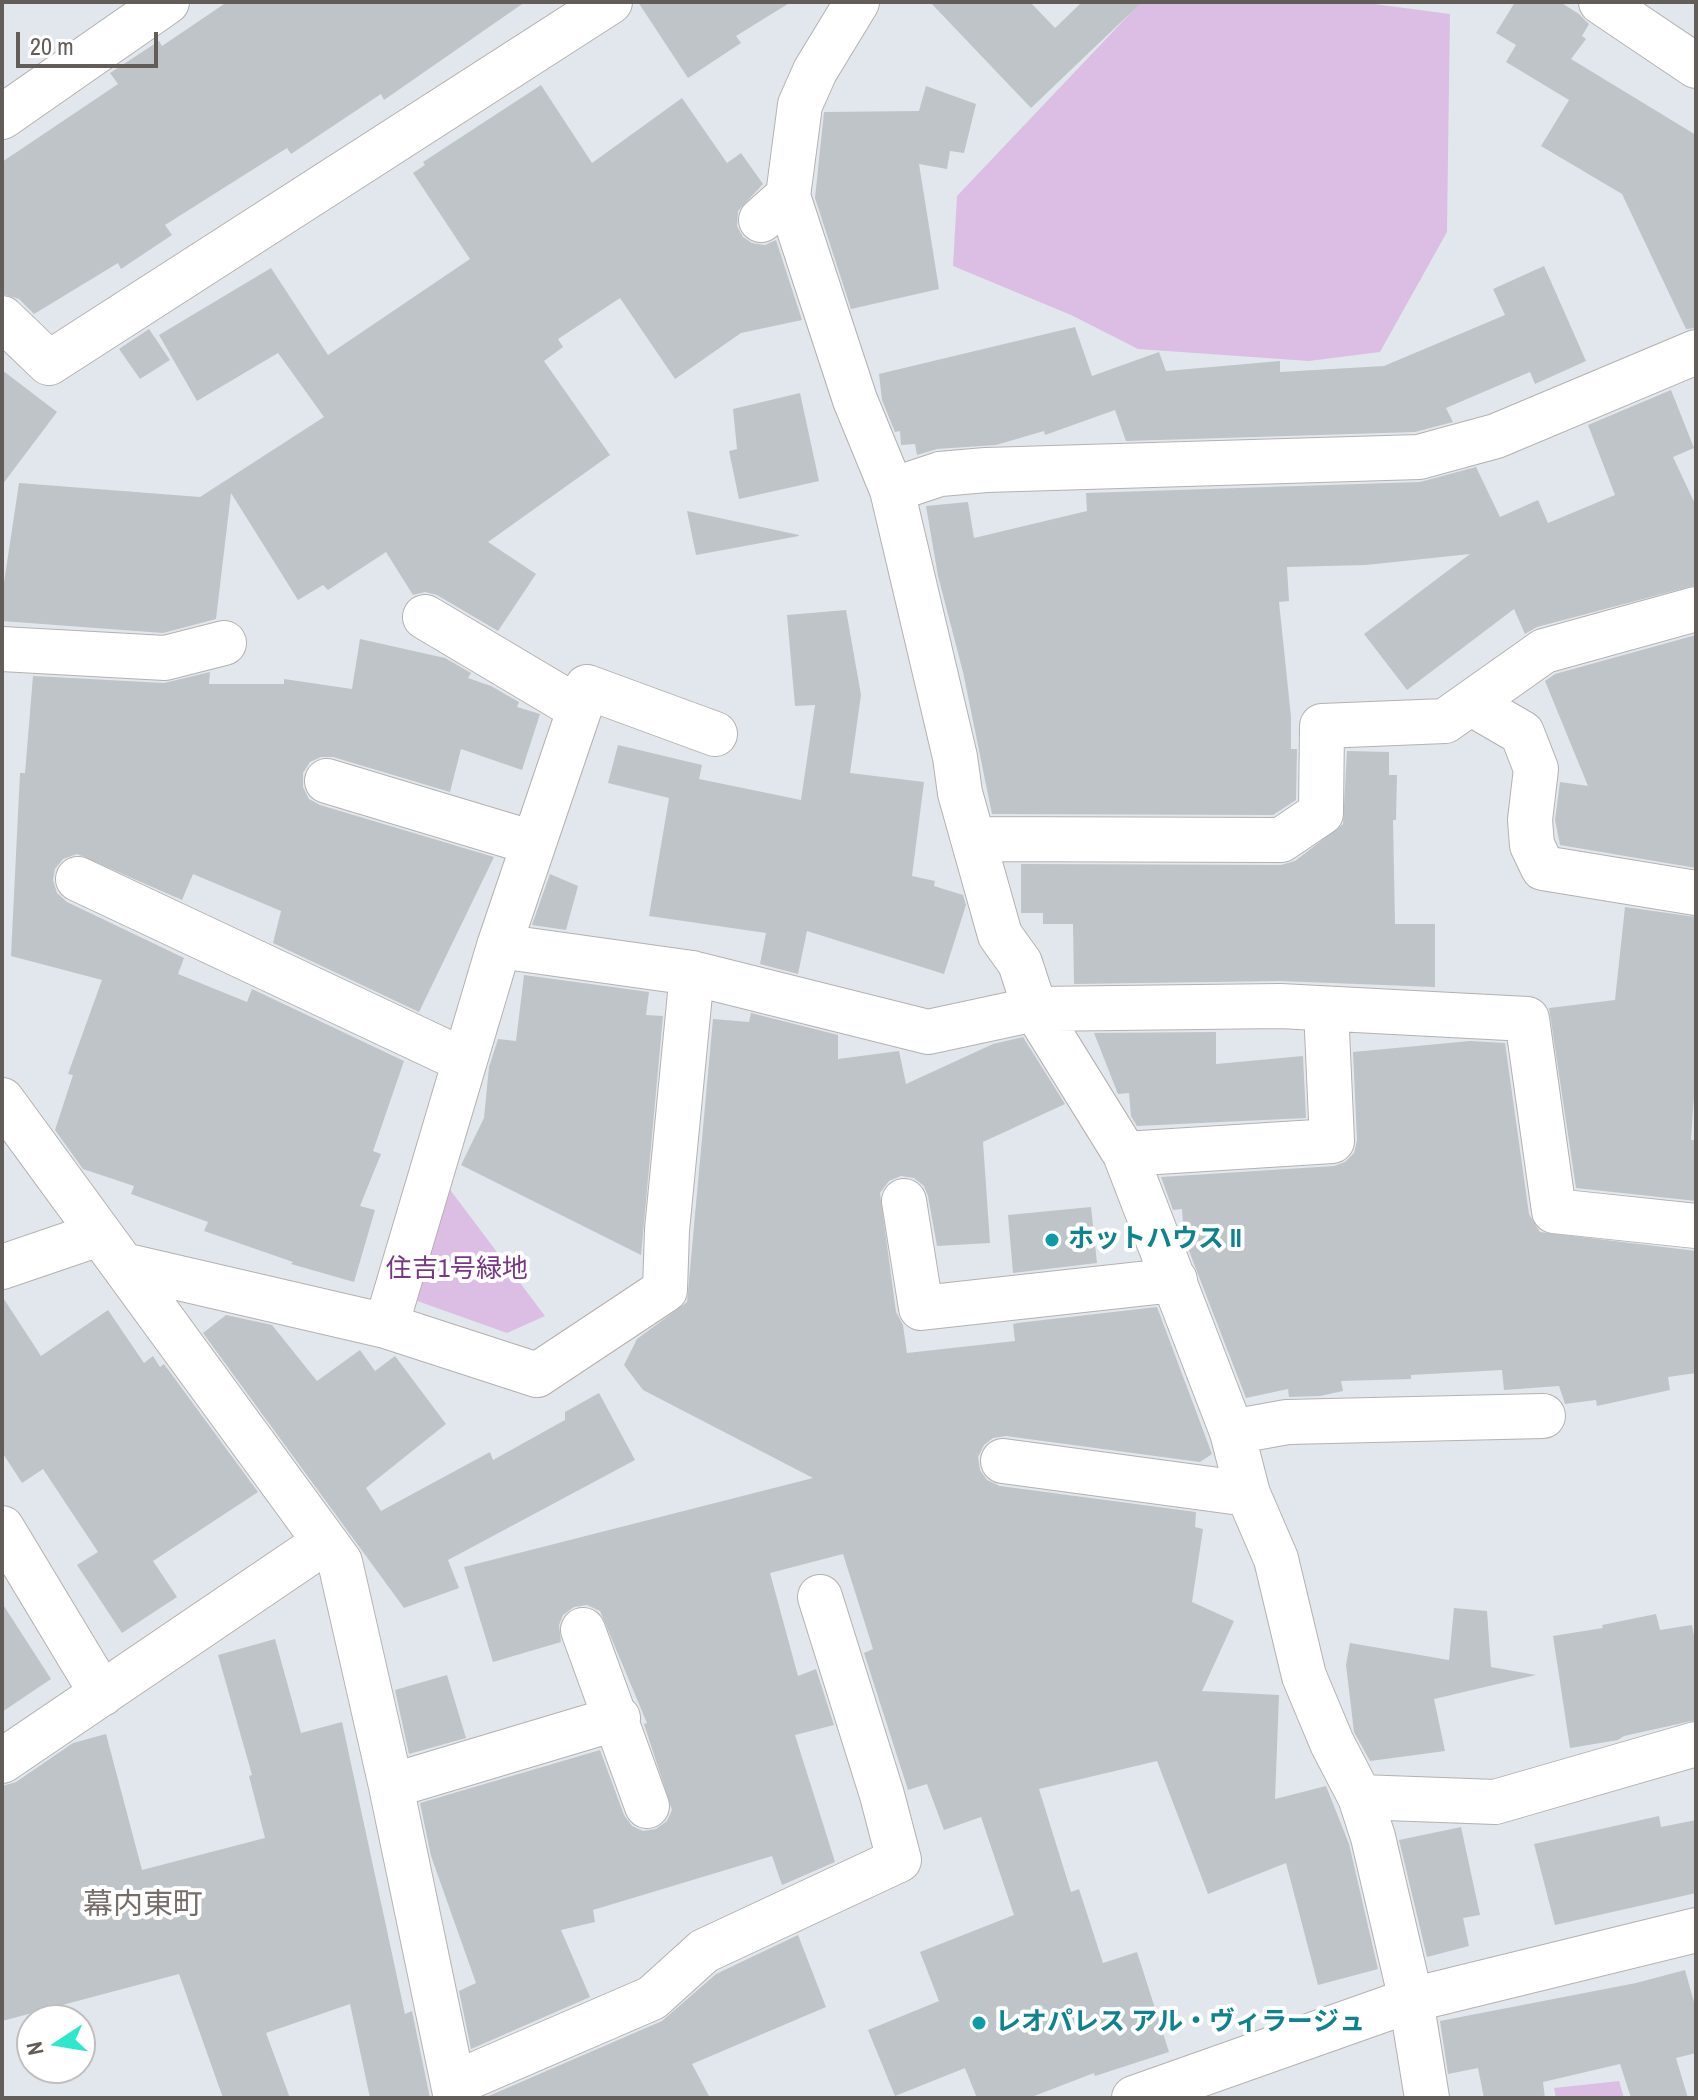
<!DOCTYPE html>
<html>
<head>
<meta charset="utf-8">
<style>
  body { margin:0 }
  #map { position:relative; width:1698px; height:2100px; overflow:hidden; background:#e2e7ed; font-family:"Archivo Narrow",sans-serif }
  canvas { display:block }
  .frame { position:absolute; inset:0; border:4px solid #635d5a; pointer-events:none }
  .north { position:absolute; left:16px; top:2004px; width:80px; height:80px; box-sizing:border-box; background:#fff; border:2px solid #c1bebd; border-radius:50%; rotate:258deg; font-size:22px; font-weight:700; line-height:32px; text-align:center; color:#635d5a }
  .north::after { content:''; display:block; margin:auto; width:28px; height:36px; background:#2ee8cb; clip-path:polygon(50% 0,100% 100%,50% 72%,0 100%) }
  .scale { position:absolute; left:16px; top:32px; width:142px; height:36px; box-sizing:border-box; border:4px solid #635d5a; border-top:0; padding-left:10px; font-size:24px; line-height:28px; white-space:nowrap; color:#635d5a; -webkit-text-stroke:6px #fff; paint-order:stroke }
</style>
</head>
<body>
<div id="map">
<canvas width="1698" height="2100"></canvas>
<div class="frame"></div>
<div class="north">N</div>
<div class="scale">20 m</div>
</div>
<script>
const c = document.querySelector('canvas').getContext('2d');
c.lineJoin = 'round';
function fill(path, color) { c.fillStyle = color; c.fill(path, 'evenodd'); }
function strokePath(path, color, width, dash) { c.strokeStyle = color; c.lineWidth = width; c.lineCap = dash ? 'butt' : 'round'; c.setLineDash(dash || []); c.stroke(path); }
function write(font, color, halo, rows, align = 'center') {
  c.font = font + ' "Archivo Narrow","Noto Sans JP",sans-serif'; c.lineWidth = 8; c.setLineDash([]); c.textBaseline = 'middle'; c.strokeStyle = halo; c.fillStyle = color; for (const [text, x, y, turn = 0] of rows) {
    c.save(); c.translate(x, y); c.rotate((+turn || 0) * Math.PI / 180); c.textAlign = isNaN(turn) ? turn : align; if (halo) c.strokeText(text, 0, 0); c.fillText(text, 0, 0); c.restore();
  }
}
fill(new Path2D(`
  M1141,2H1359L1450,14L1447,232L1380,352L1309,361L1138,349L1071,315L953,266L957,196Z
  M439,1175L545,1316L507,1333L406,1297Z
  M1619,2081L1624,2098H1556L1554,2088Z`), '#dcbee5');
fill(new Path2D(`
  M227,2H525L384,100L381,94L291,154L287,148L165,225L172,235L121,269L118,263L34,314L19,299L2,294V162L118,84L110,73L159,41L162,46Z
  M638,2H791L736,36L741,43L688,78Z
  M930,2H1030L1055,28L1082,2H1142L1031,108Z
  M1515,2H1560L1579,14L1589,24L1582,36L1586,39L1571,59L1696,135V328L1686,329L1622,194L1541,146L1569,100L1506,62L1516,45L1496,33Z
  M541,85L592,163L682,98L727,163L741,153L763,184L738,211L737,226L743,237L752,243L765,245L776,240L802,320L741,333L675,379L620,298L558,339L563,347L544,361L610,455L488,542L536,574L498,631L437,595L425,592L413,595L386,552L328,590L323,585L298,600L231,493L216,619L163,633L2,621V596L19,483L200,497L324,417L278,353L197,401L159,335L271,268L328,355L470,259L413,173L425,165L423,162Z
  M926,86L976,104L964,153L950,151L947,169L919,164L939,289L851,309L815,198L824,112L919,111Z
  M1544,266L1586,361L1535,384L1530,372L1446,408L1453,422L1415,432L1126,441L1115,410L1045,435L1044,431L996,445L937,449L917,455L915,444L901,445L900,431L895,432L882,400L879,374L1075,327L1092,376L1159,352L1166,371L1280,361V372L1384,366L1505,315L1493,289Z
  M149,329L170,360L140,379L119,349Z
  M2,370L57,412L2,485Z
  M1671,390L1694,448L1673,457L1696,506V585L1537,627L1525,634L1514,609L1407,690L1364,634L1470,554L1366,565L1287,567L1289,601L1279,602L1291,717V749H1297L1296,800L1273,815L992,814L963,672L938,576L926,506L968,502L974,538L1087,511L1086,493L1420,482L1476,467L1500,517L1538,500L1548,523L1615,495L1588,425Z
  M800,393L819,481L739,499L729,451L737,449L733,409Z
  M687,511L799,535V536L696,555Z
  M846,610L861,695L850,773L924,782L912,876L935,881L934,886L963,895L966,905L944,974L807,931L798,974L760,964L766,933L649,916L669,798L608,783L618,745L702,765L699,779L801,800L815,705L795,706L787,615Z
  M1696,635V868L1560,845L1555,820L1560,782L1588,786L1545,681L1555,674Z
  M360,639L445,658L471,673L468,678L491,686L519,702L517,707L540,714L522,770L461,749L450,792L333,757H321L310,762L303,773V787L309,799L320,805L494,857L419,1012L273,943L281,911L193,874L182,900L77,854L63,859L55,869L53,880L57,893L67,902L184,958L178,974L247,1002L252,989L404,1061L373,1151L381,1154L360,1206L375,1210L354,1282L291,1264L293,1262L204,1231L208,1222L131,1194L134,1186L83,1169L55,1130L73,1075L68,1074L102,980L11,956L20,773H25L33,676L164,683L210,672L209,684H284V679L352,689Z
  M1347,751L1389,752V775H1397L1396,820H1393L1395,924H1435V987L1280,981L1074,984L1073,924H1043V913H1021V864L1281,865L1295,861L1343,824Z
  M550,874L578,886L566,930L532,925Z
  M1625,907L1696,917V1066L1691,1140H1696V1201L1576,1188L1549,1008L1615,1000Z
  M524,975L649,992L646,1015L663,1016L641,1255L461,1165L484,1118L489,1067L498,1039L516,1041Z
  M751,1013L838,1035V1059L899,1051L906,1084L993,1044L1023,1037L1065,1104L983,1142L990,1243L937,1246L928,1196L924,1186L914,1178L901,1176L889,1181L880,1193L896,1312L903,1325L907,1353L1015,1341L1013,1324L1017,1323L1157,1307L1212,1454L1200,1462L1006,1436L993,1438L984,1445L978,1457L980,1470L987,1480L1000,1486L1196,1512L1195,1527L1203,1529L1192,1602L1234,1621L1202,1691L1279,1695L1275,1799L1326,1786L1349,1844L1378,1969L1318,1985L1286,1863L1208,1894L1157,1761L1039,1789L1071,1892L1079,1889L1103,1963L1137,1952L1169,2052L1095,2076L1094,2073L1029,2098H977L965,2068L895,2096L868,2030L939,2001L920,1952L1014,1915L981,1817L944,1830L927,1784L908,1790L864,1653L873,1649L843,1554L770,1573L798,1676L816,1669L834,1725L795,1735L835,1862L782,1885L772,1856L593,1910L595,1922L561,1930L590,1997L471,2049L459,1991L476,1983L431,1856L420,1803L600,1750L624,1815L632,1826L643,1831L656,1829L667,1821L672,1810L644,1724L647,1723L600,1611L587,1605L574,1607L563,1615L559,1625L561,1642L493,1662L464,1567L813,1478L643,1390L624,1365L637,1339L687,1302L713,1019L749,1022Z
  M1216,1032V1064L1303,1056L1306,1118L1137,1126L1131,1116L1129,1093L1118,1094L1094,1033Z
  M1470,1041L1505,1043L1529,1214L1540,1232L1696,1251V1373L1668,1377L1670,1390L1597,1406L1596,1400L1565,1404L1559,1386L1504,1390L1502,1370L1411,1375V1379L1341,1381L1343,1391L1320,1396L1289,1397L1288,1389L1246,1398L1184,1238L1182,1209L1173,1210L1161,1177L1334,1166L1345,1162L1354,1153L1357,1140L1353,1052Z
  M1091,1207L1097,1263L1013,1273L1008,1215Z
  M2,1296L41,1356L108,1310L144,1363L153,1356L160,1367L164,1364L258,1492L153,1561L177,1597L122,1633L77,1565L98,1552L43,1469L22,1483L2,1452Z
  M226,1315L272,1325L317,1381L360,1350L375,1371L395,1356L446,1424L366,1488L381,1511L490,1452L493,1460L565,1420V1412L599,1393L635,1460L448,1560L459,1588L404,1608L203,1333Z
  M2,1603L51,1679L2,1712Z
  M1454,1608L1487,1611L1491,1667L1536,1675L1434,1699L1445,1751L1370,1761L1354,1732L1346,1665L1350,1643L1449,1660Z
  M1656,1614L1660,1630L1692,1625L1696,1647V1720L1624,1736L1618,1740L1570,1748L1553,1636L1603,1628L1602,1625Z
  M275,1639L301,1733L342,1722L405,2014L412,2011L430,2098H370L350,2004L266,2033L290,2098H223L179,1974L2,2021V1786L16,1782L73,1743L106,1734L142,1870L265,1838L249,1776L252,1775L218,1655Z
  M447,1675L466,1738L409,1754L395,1690Z
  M1659,1816L1661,1827L1696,1820V1893L1555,1925L1534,1844Z
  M1461,1827L1480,1915L1463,1918L1469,1946L1427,1957L1399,1840Z
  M798,1935L826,2007L692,2064L710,2098H484L662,2021L716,1974Z
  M1685,1970L1696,2009V2053L1676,2058L1688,2098H1631L1620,2064L1543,2082L1545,2098H1484L1478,2068L1448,2074L1440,2021L1636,1983Z`), '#bec4c8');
const street = new Path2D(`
  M1601,2L1696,66
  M2,117L167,2
  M788,196L855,400L892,490L955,757L960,793L1000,935L1020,963L1035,1009L1125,1154L1232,1432L1248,1494L1276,1559L1304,1676L1332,1743L1360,1797L1373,1837L1411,2000L1427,2098
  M761,220L788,196L800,105L815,71L857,2
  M2,318L49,363L610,2
  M892,490L940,474L986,470L1419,457L1496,436L1696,352
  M425,617L578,708
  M2,649L165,658L224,643
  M1472,704L1522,733L1536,769L1530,820L1532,845L1543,868L1696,893
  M327,781L533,843
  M975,839L1281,840L1321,813L1322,726L1445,721L1544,651L1696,609
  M78,879L465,1061
  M499,946L692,973L928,1032L1035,1009L1280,1006L1527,1019L1554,1211L1696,1226
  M2,1100L340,1562L391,1786L456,2098
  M1125,1154L1332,1141L1326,1009
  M904,1201L921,1308L1175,1280
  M123,1265L386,1326L537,1375L665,1290L667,1230L692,973
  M2,1267L99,1234
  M386,1326L499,946L587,687L715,734
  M1232,1432L1287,1422L1543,1416
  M1003,1461L1248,1494
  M2,1528L102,1694
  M583,1630L647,1806
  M2,1761L325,1542
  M391,1786L618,1718
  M1360,1797L1495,1802L1696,1744
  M453,2084L652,1998L704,1951L899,1860L882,1795L820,1597
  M1134,2098L1411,2000L1696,1930`);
strokePath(street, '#b5b1ae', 46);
strokePath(street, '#fff', 44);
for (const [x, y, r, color] of [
  [1052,1240,8,"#0f9aa8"],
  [979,2023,8,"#0f9aa8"]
]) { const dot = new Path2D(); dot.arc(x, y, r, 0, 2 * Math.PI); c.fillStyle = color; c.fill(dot); strokePath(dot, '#fff', 3); }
write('bold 26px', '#0d838f', '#fff', [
  ["ホットハウス II",1068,1240],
  ["レオパレス アル・ヴィラージュ",995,2023]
], 'left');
write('26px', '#773686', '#fff', [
  ["住吉1号緑地",457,1270]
]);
write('30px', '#756e6b', '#fff', [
  ["幕内東町",143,1906]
]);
</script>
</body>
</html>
